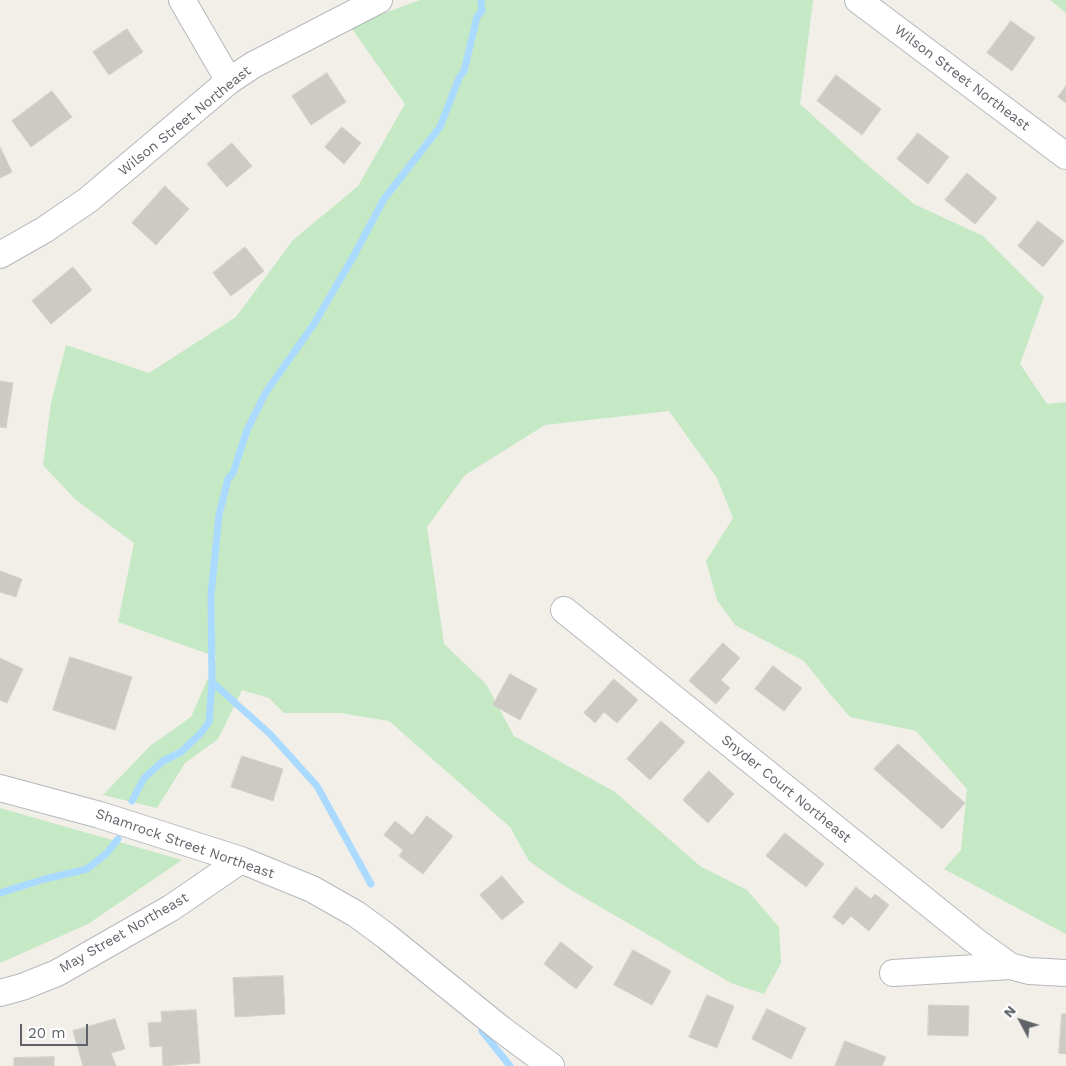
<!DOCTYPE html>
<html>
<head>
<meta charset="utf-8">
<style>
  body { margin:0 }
  #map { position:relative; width:1066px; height:1066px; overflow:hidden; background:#f1efe8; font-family:"Work Sans",sans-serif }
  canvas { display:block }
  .north { position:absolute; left:996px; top:996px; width:50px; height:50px; -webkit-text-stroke:4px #fff; paint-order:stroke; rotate:310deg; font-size:14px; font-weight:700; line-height:20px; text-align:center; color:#5f6368 }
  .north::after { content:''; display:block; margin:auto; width:18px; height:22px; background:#5f6368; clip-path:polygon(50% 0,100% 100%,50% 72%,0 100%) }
  .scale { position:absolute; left:20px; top:1024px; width:68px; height:22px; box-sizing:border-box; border:2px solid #5f6368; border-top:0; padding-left:6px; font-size:15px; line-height:18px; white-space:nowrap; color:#5f6368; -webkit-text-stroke:4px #fff; paint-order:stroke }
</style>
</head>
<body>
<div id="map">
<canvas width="1066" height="1066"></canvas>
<div class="north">N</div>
<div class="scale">20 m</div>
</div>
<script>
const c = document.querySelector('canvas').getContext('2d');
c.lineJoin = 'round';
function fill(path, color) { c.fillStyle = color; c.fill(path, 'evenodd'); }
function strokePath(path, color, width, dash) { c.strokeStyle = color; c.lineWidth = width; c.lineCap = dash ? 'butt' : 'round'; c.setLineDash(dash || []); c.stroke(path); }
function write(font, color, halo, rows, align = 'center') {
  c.font = font + ' "Work Sans",sans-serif'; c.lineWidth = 4; c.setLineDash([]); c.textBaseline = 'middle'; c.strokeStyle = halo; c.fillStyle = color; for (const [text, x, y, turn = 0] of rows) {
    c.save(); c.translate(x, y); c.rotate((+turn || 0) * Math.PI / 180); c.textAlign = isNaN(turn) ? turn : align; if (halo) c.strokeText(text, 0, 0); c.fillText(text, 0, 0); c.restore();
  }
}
fill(new Path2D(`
  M420,0H813L800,104L864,162L914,204L983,236L1044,297L1020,364L1047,404L1066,402V934L944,869L961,850L967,789L916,731L850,717L831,695L804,661L735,625L717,600L706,561L733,518L717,478L669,411L545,425L465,475L427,527L444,644L486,684L514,736L615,792L700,866L747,890L779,927L781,963L764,994L731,983L566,887L529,861L510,827L389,721L340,713H284L269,698L242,690L218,739L185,763L157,808L103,795L150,746L191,717L217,657L118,622L134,543L76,500L43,465L51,403L66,345L149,373L236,317L293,240L358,186L405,104L350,26Z
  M1050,0H1066V13Z
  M0,808L182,860L88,924L0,963Z`), '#c5e8c5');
strokePath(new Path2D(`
  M132,801L144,778L163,761L181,752L200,734L209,722L212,682
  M371,884L317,786L270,734L212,682L211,595L219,515L228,479L233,473L247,430L266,392L314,324L352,259L384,199L440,127L459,78L464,71L477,17L482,11L481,0
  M0,893L45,879L87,869L106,854L118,839
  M482,1031L510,1066`), '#aadaff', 7);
const building = new Path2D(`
  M1011,21L1035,38L1012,71L987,53Z
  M127,29L143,52L109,75L93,52Z
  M327,73L346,102L311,125L292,96Z
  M836,75L881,109L862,135L817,101Z
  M1066,86V103L1058,97Z
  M52,91L72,117L31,147L12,121Z
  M342,127L361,143L344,164L325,147Z
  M918,133L949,157L928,184L897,159Z
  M232,143L252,166L227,187L207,164Z
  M0,147L12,172L0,178Z
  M967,173L997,198L975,224L945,200Z
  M165,186L189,209L156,245L132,223Z
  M1038,221L1064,241L1043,267L1018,246Z
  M245,247L264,271L231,296L213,273Z
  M73,267L92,290L51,324L32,301Z
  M0,381L13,383L6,428L0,427Z
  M0,571L22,579L16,597L0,592Z
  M723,643L740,658L721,680L730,688L716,704L689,681Z
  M70,657L132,677L115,730L53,710Z
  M0,658L23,669L7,703L0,700Z
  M773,666L802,688L784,711L755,689Z
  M510,674L537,689L520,720L493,705Z
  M614,679L638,700L617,723L604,712L595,723L584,713Z
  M661,721L685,742L650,780L627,759Z
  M898,744L965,803L942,829L874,769Z
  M242,756L283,769L273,801L231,787Z
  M709,771L734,794L708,823L683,800Z
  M427,816L453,836L423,874L399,856L403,850L384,835L395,821L412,835Z
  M785,833L824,864L806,887L766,856Z
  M502,876L524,902L502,920L480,895Z
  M856,887L871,899L875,894L889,905L869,931L851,916L843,925L833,917Z
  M561,942L593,967L576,989L544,964Z
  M633,950L671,971L652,1005L614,985Z
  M283,976L285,1014L235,1017L233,978Z
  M707,995L734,1006L717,1048L689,1037Z
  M929,1005L969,1006L968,1036L928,1035Z
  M767,1009L806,1028L791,1059L752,1039Z
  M196,1010L200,1063L163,1066L162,1046L150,1047L148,1023L162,1022L161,1012Z
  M1062,1014H1066V1054L1059,1053Z
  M115,1019L125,1049L111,1053L116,1066H83L73,1031Z
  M845,1041L886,1057L882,1066H835Z
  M54,1057V1066H14V1058Z`);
fill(building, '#cccac5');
strokePath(building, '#d6d1c6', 1);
const minor = new Path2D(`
  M182,0L229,81
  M858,0L1066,156
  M0,255L44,230L88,200L229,81L253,65L379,0
  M564,610L974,940L1010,966
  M0,788L100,815L241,860L312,889L356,914L386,936L501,1029L551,1066
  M893,973L1010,966L1029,971L1066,973
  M0,993L22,987L57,973L171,908L241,860`);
strokePath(minor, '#b5b8bc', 28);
strokePath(minor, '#fff', 26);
write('14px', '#5f6368', '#fff', [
  ["Wilson Street Northeast",962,78,37],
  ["Wilson Street Northeast",185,121,-39],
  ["Snyder Court Northeast",786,789,39],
  ["Shamrock Street Northeast",185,844,19],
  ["May Street Northeast",124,933,-30]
]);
</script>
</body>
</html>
